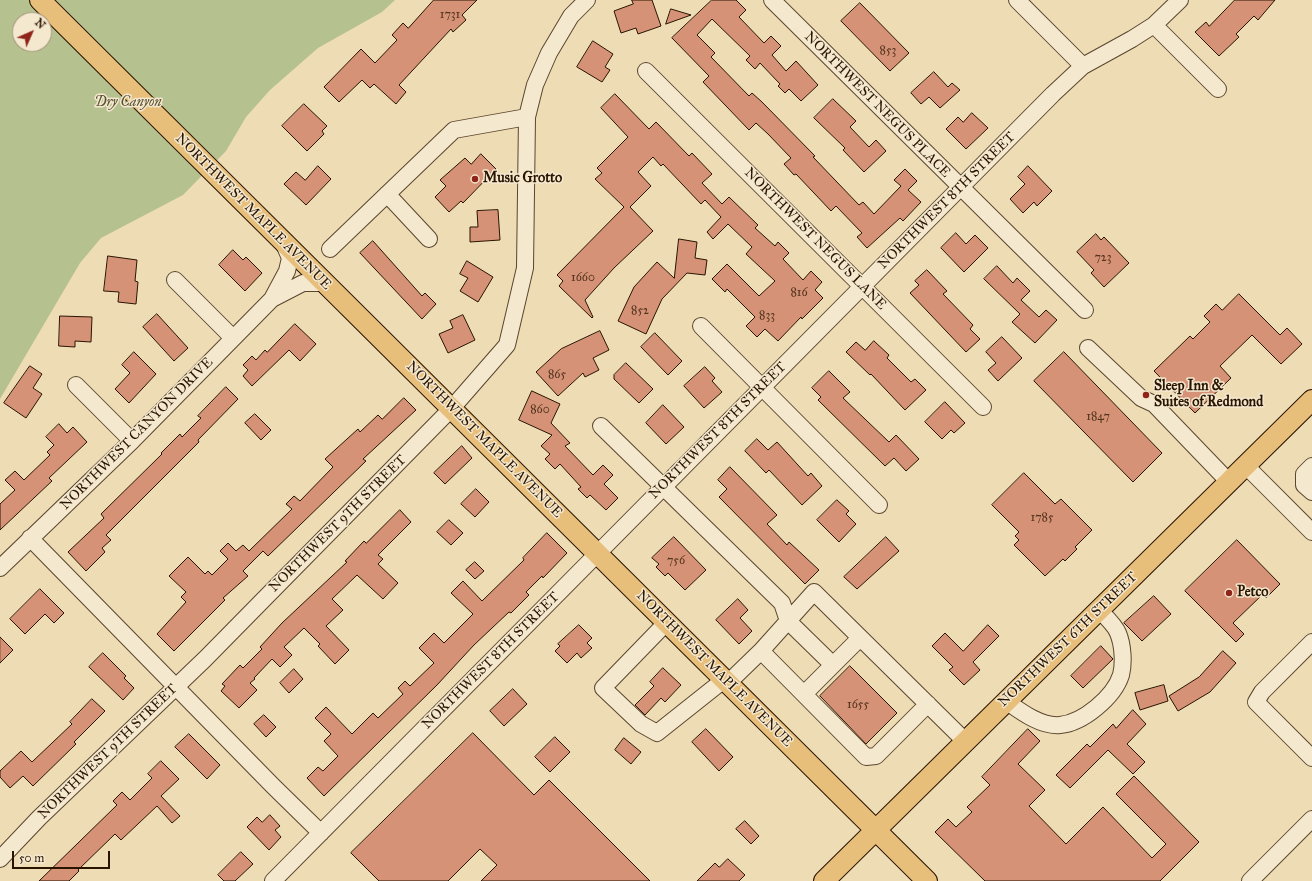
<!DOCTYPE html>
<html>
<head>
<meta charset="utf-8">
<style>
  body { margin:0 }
  #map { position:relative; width:1312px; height:881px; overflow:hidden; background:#eedcb5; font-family:"IM FELL Great Primer",serif }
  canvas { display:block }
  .north { position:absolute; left:12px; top:12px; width:40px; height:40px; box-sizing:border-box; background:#f4e8cf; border:1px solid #a3937c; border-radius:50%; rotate:45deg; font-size:11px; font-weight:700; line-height:16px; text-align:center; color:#291400 }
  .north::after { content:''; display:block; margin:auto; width:14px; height:18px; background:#8f2418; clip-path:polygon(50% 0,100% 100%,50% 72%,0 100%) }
  .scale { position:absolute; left:12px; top:851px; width:98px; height:18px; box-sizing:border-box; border:2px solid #291400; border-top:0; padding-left:5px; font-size:12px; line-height:14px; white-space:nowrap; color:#291400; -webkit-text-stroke:3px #f4e8cf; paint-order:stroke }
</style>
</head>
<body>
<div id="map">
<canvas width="1312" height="881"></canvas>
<div class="north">N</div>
<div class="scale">50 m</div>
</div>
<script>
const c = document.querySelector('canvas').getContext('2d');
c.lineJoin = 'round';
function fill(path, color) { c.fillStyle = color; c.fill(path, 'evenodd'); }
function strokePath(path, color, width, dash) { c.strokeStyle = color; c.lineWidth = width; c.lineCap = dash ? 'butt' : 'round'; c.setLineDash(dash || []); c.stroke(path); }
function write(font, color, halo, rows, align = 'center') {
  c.font = font + ' "IM FELL Great Primer",serif'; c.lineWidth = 3; c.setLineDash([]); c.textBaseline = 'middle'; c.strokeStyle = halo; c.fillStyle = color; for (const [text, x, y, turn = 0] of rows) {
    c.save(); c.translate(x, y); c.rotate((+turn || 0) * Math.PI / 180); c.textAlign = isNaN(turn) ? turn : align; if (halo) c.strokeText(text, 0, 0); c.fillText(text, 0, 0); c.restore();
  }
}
fill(new Path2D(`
  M0,0H395L382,12L318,48L270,90L246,117L226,151L183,195L101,238L80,263L0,399ZM20,20H44V44H20Z`), '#b6c190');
const building = new Path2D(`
  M434,0H477L462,15L466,20L453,32L451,29L399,85L406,92L396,104L374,84L370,88L362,80L339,102L324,87L361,49L375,63L397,40L392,35L403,23L408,28Z
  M632,0H652L661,26L638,34L636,28L621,33L614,11L633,4Z
  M712,0H736L746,10L739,17L764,43L771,36L781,46L772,55L786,71L796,61L818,85L801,101L789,89L785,93L778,86L780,84L760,63L755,69L746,60L750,56L712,19L697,35L715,53L711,57L749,96L752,93L762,102L815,156L813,157L859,205L863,202L874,214L901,186L894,180L905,169L917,181L908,190L921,202L903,221L900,218L867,248L857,237L862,233L836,206L831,211L796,174L794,175L784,164L791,158L768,134L756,123L749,130L703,82L709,76L672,38Z
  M1235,0H1275L1258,20L1254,16L1236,34L1239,37L1219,56L1195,32L1206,22L1209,26Z
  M860,3L909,53L890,71L841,21Z
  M671,9L691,15L666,24Z
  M593,41L613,54L605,67L610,70L602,82L577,67Z
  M934,72L948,87L952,83L960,90L940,108L929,97L921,104L911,93Z
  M615,94L649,129L656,122L689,156L692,153L712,174L702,183L722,204L729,197L758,225L755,228L775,246L778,242L789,253L783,259L803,280L811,271L822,282L815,290L823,298L802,319L801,317L778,341L765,329L757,337L746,326L755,317L727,289L725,292L712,279L727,264L759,296L775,281L746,254L752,247L728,224L713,239L707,232L721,217L705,200L701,204L663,164L661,166L653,157L638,172L651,186L630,207L653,231L614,268L585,300L593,317L592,318L559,286L563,281L557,275L624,207L595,179L602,173L597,168L628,137L601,108Z
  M833,99L856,121L850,127L869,147L876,140L886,151L864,172L843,150L845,148L814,118Z
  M304,104L327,126L322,131L324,134L307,151L282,126Z
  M972,113L988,128L966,149L946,129L958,117L963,122Z
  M481,154L496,169L463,203L461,201L449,212L435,197L446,186L440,180L465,158L471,164Z
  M318,166L331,179L306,205L284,184L296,172L305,180Z
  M1028,166L1052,191L1037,206L1034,202L1023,213L1010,199L1025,184L1018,177Z
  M498,210L500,240L470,242V227H478L477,211Z
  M956,233L966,244L975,235L988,248L964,272L941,248Z
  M1096,234L1101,240L1104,237L1129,263L1104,287L1091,273L1094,270L1077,252Z
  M679,239L697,242L695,258L707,260L705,275L687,273L662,299L646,334L618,321L634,287L657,262L674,278Z
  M373,241L422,296L425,293L436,304L422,319L360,253Z
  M233,250L243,260L246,257L262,273L245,291L219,265Z
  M108,256L137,260L135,281L138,282L136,304L118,302L119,292L104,291Z
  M467,261L493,277L478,302L460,291L468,278L460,274Z
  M997,266L1013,283L1017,278L1030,291L1021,300L1039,317L1046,310L1057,320L1035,343L1012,322L1020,314L984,279Z
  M927,270L947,291L943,294L973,325L970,329L980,339L966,352L910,293L919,285L915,281Z
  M1239,294L1280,335L1287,328L1302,344L1281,364L1252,335L1220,366L1231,378L1195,413L1154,371L1190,336L1193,339L1210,322L1204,316L1216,304L1222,310Z
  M157,314L188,348L174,361L143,327Z
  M463,315L475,340L448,353L439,334L453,328L450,321Z
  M60,316L92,317L91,342L75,341V347L59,346Z
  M295,324L316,344L300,361L289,350L252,386L243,376L248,370L243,365L252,356L256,360L265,350L267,352Z
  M600,331L609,350L593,358L599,370L585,377L583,373L558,396L536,372L561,349Z
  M655,333L682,361L668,375L641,347Z
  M1002,337L1022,358L998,381L988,370L996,363L986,352Z
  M874,341L889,355L887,358L911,382L915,379L926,390L905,410L871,374L870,375L846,352L856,342L865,350Z
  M134,352L156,374L129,403L115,389L130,373L122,365Z
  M1064,352L1162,453L1133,482L1034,381Z
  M626,363L653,389L639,403L614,379V375Z
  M30,366L42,374L33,388L42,394L26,418L4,403Z
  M705,367L715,378L712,381L722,392L704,408L684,386Z
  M829,371L850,392L843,398L889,442L896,435L919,459L906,471L894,458L885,466L818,400L821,397L812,388Z
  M226,387L238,399L198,440L199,442L106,535L111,540L102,548L105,552L86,571L68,552L104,518L101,514L162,454L161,453L180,434L182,437L201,418L198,416Z
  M532,391L560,404L551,423L570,443L565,446L593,475L603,465L613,475L604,484L618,498L606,510L590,495L587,498L578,489L581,487L560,464L555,469L545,459L550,454L541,446L552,435L519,420Z
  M404,398L416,410L363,459L366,461L268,556L263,551L243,571L248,576L223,598L225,600L174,651L157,634L186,602L181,597L186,592L169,576L188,557L205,574L208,571L212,575L228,559L220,551L228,543L236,551L243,545L249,551L292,509L286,504L294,496L300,501L333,467L325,459L358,429L360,432L378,415L382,419Z
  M945,402L965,423L954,433L951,430L942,439L925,422Z
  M663,405L684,427L666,444L646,423Z
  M255,414L271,430L261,440L245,423Z
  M59,424L67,433L73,427L87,442L49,478L52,481L0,530V504L15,490L5,480L15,471L24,480L50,455L47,452L54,445L46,437Z
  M757,439L768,450L777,442L808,476L811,473L822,486L802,505L769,470L766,473L745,451Z
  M462,446L472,458L445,484L434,473Z
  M730,467L777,515L767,524L787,545L789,542L819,570L805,584L719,497L727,489L718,480Z
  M1024,473L1055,504L1061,499L1092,530L1075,547L1077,549L1065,561L1063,559L1045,576L1014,545L1019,540L1015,536L1019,532L992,505Z
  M476,489L489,502L475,517L461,504Z
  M837,500L849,511L846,514L856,524L839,542L817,520Z
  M400,510L411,522L378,555L383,559L378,564L398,583L383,599L357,575L332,599L343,610L326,626L349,650L335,664L318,646L320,644L304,628L284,647L292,655L280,667L272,659L254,678L255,679L250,683L257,690L239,708L221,691L225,686L222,684L240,665L243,668L262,649L260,647L282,623L347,562L345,561L364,541L366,543Z
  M449,520L463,533L451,545L437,532Z
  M547,533L567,553L543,578L542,576L526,592L529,595L511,613L509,612L474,645L437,685L324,796L307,778L318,767L323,771L338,756L324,741L331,734L315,718L326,707L352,734L373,713L378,718L403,694L398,688L405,681L410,686L434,663L419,648L434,633L444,643L473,614L451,593L463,581L482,601L524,560L523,558Z
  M674,537L706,570L685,590L668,573L665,576L656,567L659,564L652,558Z
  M886,537L899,551L857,589L844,577Z
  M1237,540L1280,584L1266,598L1263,594L1233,623L1244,634L1236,642L1185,591Z
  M475,562L484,571L475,579L466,570Z
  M40,589L64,613L54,623L45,614L25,634L10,619Z
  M1154,596L1171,614L1142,641L1124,623Z
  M738,599L748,610L740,618L752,631L739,644L716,620Z
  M579,625L592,638L587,643L592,648L581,658L577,653L567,663L555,651L560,646L558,644Z
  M988,625L999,636L973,662L980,670L964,685L949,670L953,667L932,646L945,633L963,651Z
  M0,637L13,650L0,663Z
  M1101,646L1113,659L1083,688L1071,676Z
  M1223,651L1236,663L1210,692L1178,711L1169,696L1199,677Z
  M103,653L126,676L124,678L134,688L123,700L89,667Z
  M850,666L897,713L866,744L820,696Z
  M663,668L681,685L665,702L661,698L645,715L635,705L654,686L650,682Z
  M294,669L303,679L289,693L280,683Z
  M1164,685L1168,701L1140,710L1135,693Z
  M513,689L527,704L504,726L490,711Z
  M92,699L105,711L74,742L76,744L33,786L23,776L10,788L0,777V771L21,751L32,762L72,724L70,722Z
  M1133,710L1146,724L1127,744L1145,762L1133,774L1108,750L1070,788L1056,775L1087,744L1090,747L1113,724L1116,728Z
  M264,715L276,727L266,737L254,724Z
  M706,729L733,757L719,771L692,742Z
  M1028,729L1040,741L1018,764L1045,790L1029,806L1066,844L1103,807L1152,858L1166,844L1116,794L1134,776L1199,842L1160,881H985L935,832L948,819L956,827L972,812L967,807L990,785L982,777Z
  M473,733L534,795L549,780L650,881H481L497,865L480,849L448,881H379L351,853Z
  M189,734L220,765L207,779L175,747Z
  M555,737L570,752L550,772L535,757Z
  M624,738L641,752L631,764L615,750Z
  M161,761L179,779L161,796L180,816L172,823L157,806L121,840L115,834L78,870L79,871L69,881H39L117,805L113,801L122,792L130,800L152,778L148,774Z
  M270,815L280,826L275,830L281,837L269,850L247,827L257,817L262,822Z
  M745,821L759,836L751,844L736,829Z
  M241,852L253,864L235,881H224L218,875Z
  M728,859L745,875L739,881H697L715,863L719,867Z`);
fill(building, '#d59276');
strokePath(building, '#291400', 1);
const minor = new Path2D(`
  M772,0L1085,310
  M1017,0L1083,66
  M1154,25L1218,89
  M646,71L983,407
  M387,194L429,239
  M330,249L454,130L527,117
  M175,280L233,338
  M272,299L303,283H324
  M701,326L879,505
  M1088,348L1141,398L1154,404L1229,482
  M76,385L132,441
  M601,426L782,603L788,621L833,665L804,694
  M1246,466L1312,532
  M1312,466L1304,474V485L1312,492
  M30,538L273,786L321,833
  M0,568L132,441L272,299L287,271L290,258L283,242
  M667,622L603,688L641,724L657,733L725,679
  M1312,642L1262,692L1256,702L1312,758
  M761,651L866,757L876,756L928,704
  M833,665L860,638
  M728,683L761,651L814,592L966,742
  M1006,701C1020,711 1041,727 1060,725C1083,723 1114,697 1121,675C1124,663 1123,645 1118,633C1115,625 1105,616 1099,610
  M0,859L39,818L205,659L452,408L507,345L525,268L527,117L535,85L549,53L571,16L587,0
  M273,881L1053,94L1083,66L1132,39L1154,25L1180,0
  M1250,881L1312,819`);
const major = new Path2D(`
  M40,0L927,881
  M824,881L1312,400`);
strokePath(minor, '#5a462d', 18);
strokePath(major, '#291400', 22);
strokePath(minor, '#f4e8cf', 16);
strokePath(major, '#e7be7a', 20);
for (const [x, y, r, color] of [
  [475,179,4,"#8f2418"],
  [1146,395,4,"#8f2418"],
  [1229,593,4,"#8f2418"]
]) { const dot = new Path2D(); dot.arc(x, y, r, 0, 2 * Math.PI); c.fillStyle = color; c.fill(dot); strokePath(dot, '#f4e8cf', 1.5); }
write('12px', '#54341e', null, [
  ["1731",450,15],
  ["853",888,51],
  ["723",1103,258],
  ["1660",583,278],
  ["816",799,293],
  ["852",640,311],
  ["833",767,316],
  ["865",557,375],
  ["860",540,410],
  ["1847",1098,417],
  ["1785",1042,518],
  ["756",676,561],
  ["1655",858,705]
]);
write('italic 14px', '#5a5132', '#f4e8cf', [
  ["Dry Canyon",128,103]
]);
write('14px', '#291400', '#f4e8cf', [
  ["NORTHWEST NEGUS PLACE",877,105,45],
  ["NORTHWEST 8TH STREET",947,201,-45],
  ["NORTHWEST MAPLE AVENUE",253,212,45],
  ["NORTHWEST NEGUS LANE",815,239,45],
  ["NORTHWEST 8TH STREET",718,431,-45],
  ["NORTHWEST CANYON DRIVE",137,434,-45],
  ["NORTHWEST MAPLE AVENUE",484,440,45],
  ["NORTHWEST 9TH STREET",338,524,-45],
  ["NORTHWEST 6TH STREET",1068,640,-44],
  ["NORTHWEST 8TH STREET",491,661,-45],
  ["NORTHWEST MAPLE AVENUE",714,669,45],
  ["NORTHWEST 9TH STREET",108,752,-44]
]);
write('bold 14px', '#291400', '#f4e8cf', [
  ["Music Grotto",483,179],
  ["Sleep Inn &",1154,387],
  ["Suites of Redmond",1154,403],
  ["Petco",1237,593]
], 'left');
</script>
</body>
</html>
